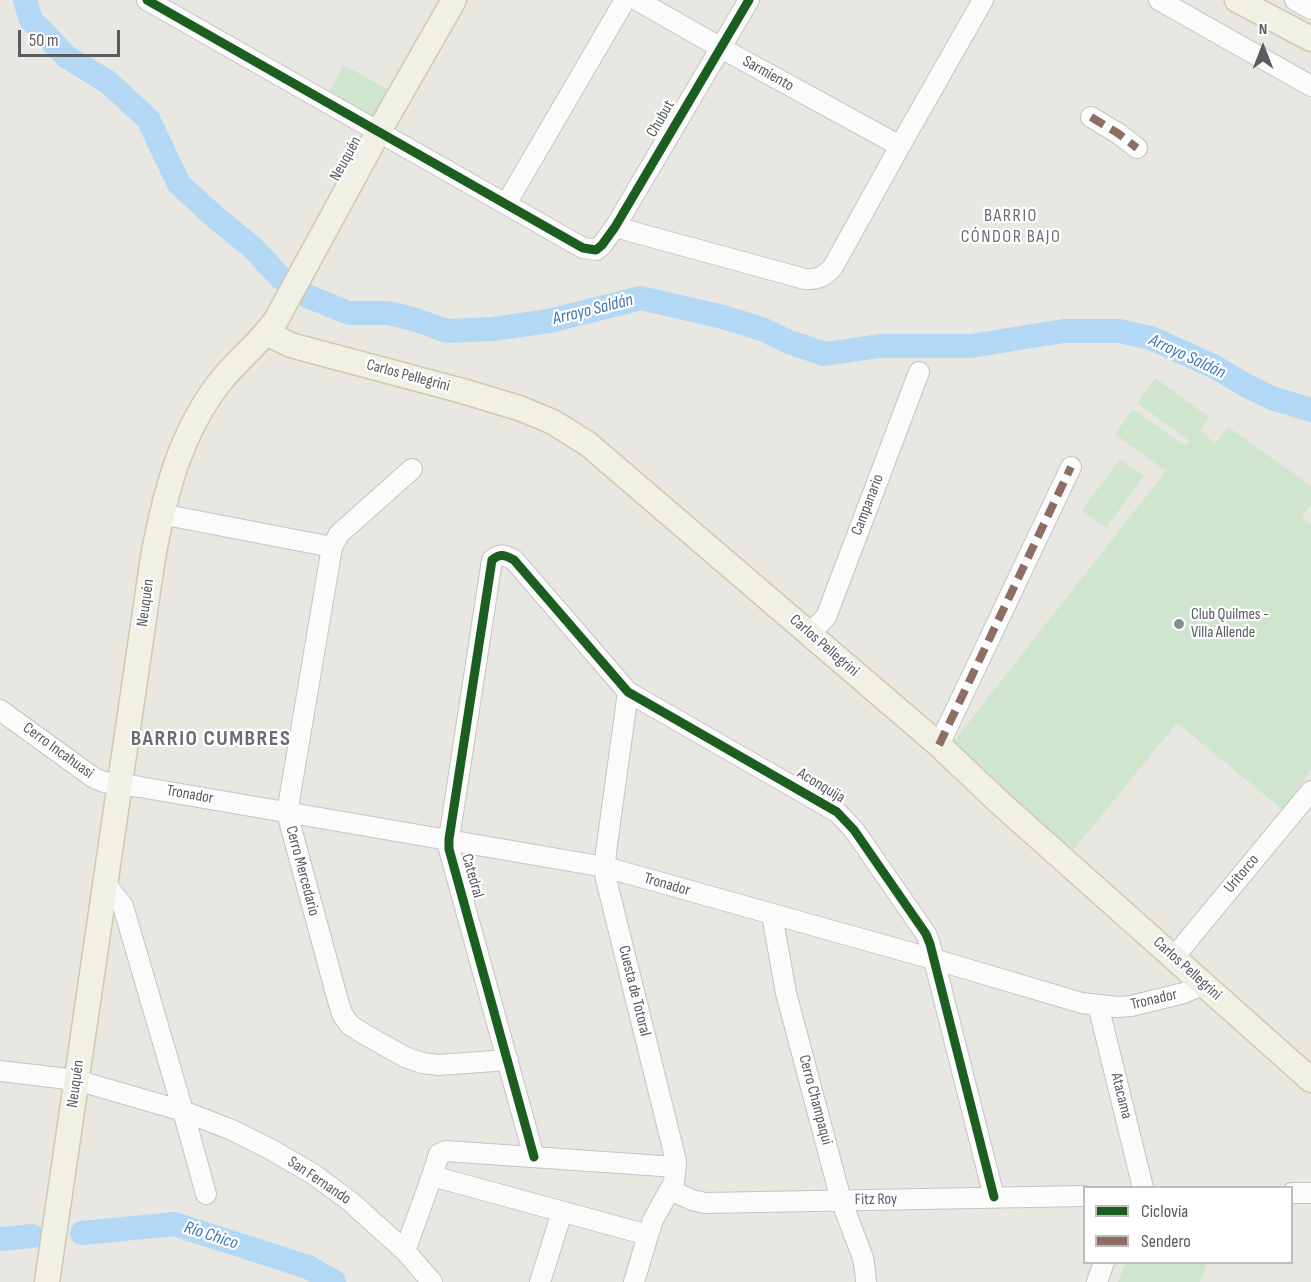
<!DOCTYPE html>
<html>
<head>
<meta charset="utf-8">
<style>
  body { margin:0 }
  #map { position:relative; width:1311px; height:1282px; overflow:hidden; background:#e8e7e2; font-family:"Sofia Sans Condensed",sans-serif }
  canvas { display:block }
  .legend { position:absolute; left:1083px; top:1186px; width:210px; height:78px; box-sizing:border-box; background:#fff; border:2px solid #bcbdbf; margin:0; padding:8px 10px; list-style:none; font-size:18px; color:#585b60 }
  .legend li { display:flex; align-items:center; gap:12px; height:30px }
  .legend b { width:30px; border:2px solid #bcbdbf }
  .north { position:absolute; left:1233px; top:18px; width:60px; height:60px; -webkit-text-stroke:4px #fff; paint-order:stroke; rotate:0deg; font-size:16px; font-weight:700; line-height:24px; text-align:center; color:#585b60 }
  .north::after { content:''; display:block; margin:auto; width:21px; height:27px; background:#585b60; clip-path:polygon(50% 0,100% 100%,50% 72%,0 100%) }
  .scale { position:absolute; left:18px; top:30px; width:102px; height:27px; box-sizing:border-box; border:3px solid #585b60; border-top:0; padding-left:8px; font-size:18px; line-height:21px; white-space:nowrap; color:#585b60; -webkit-text-stroke:4px #fff; paint-order:stroke }
</style>
</head>
<body>
<div id="map">
<canvas width="1311" height="1282"></canvas>
<ul class="legend">
<li><b style="height:8px;background:#1b5e20"></b>Ciclovía</li>
<li><b style="height:8px;background:#8d6e63"></b>Sendero</li>
</ul>
<div class="north">N</div>
<div class="scale">50 m</div>
</div>
<script>
const c = document.querySelector('canvas').getContext('2d');
c.lineJoin = 'round';
function fill(path, color) { c.fillStyle = color; c.fill(path, 'evenodd'); }
function strokePath(path, color, width, dash) { c.strokeStyle = color; c.lineWidth = width; c.lineCap = dash ? 'butt' : 'round'; c.setLineDash(dash || []); c.stroke(path); }
function write(font, color, halo, rows, align = 'center') {
  c.font = font + ' "Sofia Sans Condensed",sans-serif'; c.lineWidth = 4.5; c.setLineDash([]); c.textBaseline = 'middle'; c.strokeStyle = halo; c.fillStyle = color; for (const [text, x, y, turn = 0] of rows) {
    c.save(); c.translate(x, y); c.rotate((+turn || 0) * Math.PI / 180); c.textAlign = isNaN(turn) ? turn : align; if (halo) c.strokeText(text, 0, 0); c.fillText(text, 0, 0); c.restore();
  }
}
fill(new Path2D(`
  M344,65L399,96L379,131L324,101Z
  M1155,378L1209,417L1200,430L1215,444L1228,427L1311,486V505L1302,517L1311,525V769L1283,810L1177,723L1070,854L950,746L1166,471L1115,434L1133,409L1185,446L1190,441L1137,403Z
  M1120,459L1144,476L1106,528L1082,510Z
  M1125,1263V1262L1207,1263L1200,1282H1118Z`), '#cfe5cd');
strokePath(new Path2D(`
  M25,0L31,20L67,57L108,82L148,119L179,184L215,217L253,248L280,277L307,296L349,313H388L413,319L447,331L493,329L549,321L641,298L723,317L762,329L789,342L825,354L879,346H971L1063,331H1119L1151,338L1215,367L1247,386L1272,398L1311,410
  M82,1233L174,1224L308,1267L334,1282
  M0,1239L32,1236`), '#b3d8f5', 24);
const minor = new Path2D(`
  M147,0L583,248L596,250L602,245L615,227L749,0
  M637,0L721,48L900,146
  M1159,0L1311,86
  M1295,0L1311,9
  M1091,117L1119,134L1137,148
  M506,204L625,0
  M615,227L805,279C818,280 825,276 833,267L900,146L983,0
  M412,469L339,534L332,547L287,813L337,997L342,1014L350,1025L364,1034L405,1057L422,1063L439,1065L508,1060
  M161,514L332,547
  M810,633L826,617L919,372
  M628,692L606,852L605,867L606,879L676,1161L674,1182L653,1220L648,1235L634,1282
  M0,710L94,778L104,782L140,787L605,867L933,959L1082,1003L1117,1007L1131,1006L1184,993L1204,984
  M939,745L1071,467
  M105,883L123,906L183,1111L206,1194
  M772,915L786,993L841,1200L863,1258L865,1270L866,1282
  M1174,957L1311,791
  M1098,1005L1143,1188
  M0,1071L76,1080L183,1111L232,1130L270,1149L313,1174L351,1202L405,1251L432,1282
  M534,1157L449,849V839L492,560C500,553 505,555 514,560L628,692L837,812L854,830L926,934L930,944L994,1197
  M670,1190L692,1200L705,1203L1084,1196
  M1292,1193H1311
  M648,1235L432,1176L439,1154L446,1151L676,1167
  M405,1251L432,1176
  M540,1282L562,1212
  M1097,1282L1104,1262`);
const major = new Path2D(`
  M1237,0L1311,39
  M266,333L291,345L309,350L459,390L519,408L553,422L588,444L939,745L999,802L1311,1080
  M47,1282L153,557C165,494 180,433 220,382C237,360 260,343 276,320L379,131L454,0`);
strokePath(minor, '#c4c4c3', 22);
strokePath(major, '#d0c8af', 27);
strokePath(minor, '#fcfbfb', 20);
strokePath(major, '#f1f0e5', 24);
strokePath(new Path2D(`
  M1091,117L1119,134L1137,148
  M939,745L1071,467`), '#8d6e63', 8, [15, 8]);
strokePath(new Path2D(`
  M147,0L583,248L596,250L602,245L615,227L749,0
  M534,1157L449,849V839L492,560C500,553 505,555 514,560L628,692L837,812L854,830L926,934L930,944L994,1197`), '#1b5e20', 9);
for (const [x, y, r, color] of [
  [1179,624,6,"#8a8c8e"]
]) { const dot = new Path2D(); dot.arc(x, y, r, 0, 2 * Math.PI); c.fillStyle = color; c.fill(dot); strokePath(dot, '#fff', 2); }
write('16px', '#585b60', '#fff', [
  ["Sarmiento",768,74,29],
  ["Chubut",661,119,-60],
  ["Neuquén",346,159,-61],
  ["Carlos Pellegrini",408,376,15],
  ["Campanario",868,505,-69],
  ["Neuquén",146,603,-82],
  ["Carlos Pellegrini",824,646,41],
  ["Cerro Incahuasi",58,751,36],
  ["Aconquija",821,786,31],
  ["Tronador",190,795,10],
  ["Cerro Mercedario",302,871,75],
  ["Uritorco",1242,874,-50],
  ["Catedral",472,876,74],
  ["Tronador",667,885,16],
  ["Carlos Pellegrini",1187,969,42],
  ["Cuesta de Totoral",634,991,76],
  ["Tronador",1154,1000,-13],
  ["Neuquén",76,1084,-82],
  ["Atacama",1121,1096,76],
  ["Cerro Champaqui",815,1100,75],
  ["San Fernando",319,1181,34],
  ["Fitz Roy",876,1200,-1]
]);
write('16px', '#585b60', '#fff', [
  ["Club Quilmes -",1191,615],
  ["Villa Allende",1191,633]
], 'left');
c.letterSpacing = '1.5px';
write('18px', '#696d72', '#fff', [
  ["BARRIO",1011,216],
  ["CÓNDOR BAJO",1011,237]
]);
c.letterSpacing = '0px';
write('italic 18px', '#3f77b6', '#fff', [
  ["Arroyo Saldán",593,310,-14],
  ["Arroyo Saldán",1187,357,25],
  ["Río Chico",211,1236,18]
]);
c.letterSpacing = '1.5px';
write('bold 22px', '#696d72', '#fff', [
  ["BARRIO CUMBRES",211,739]
]);
c.letterSpacing = '0px';
</script>
</body>
</html>
